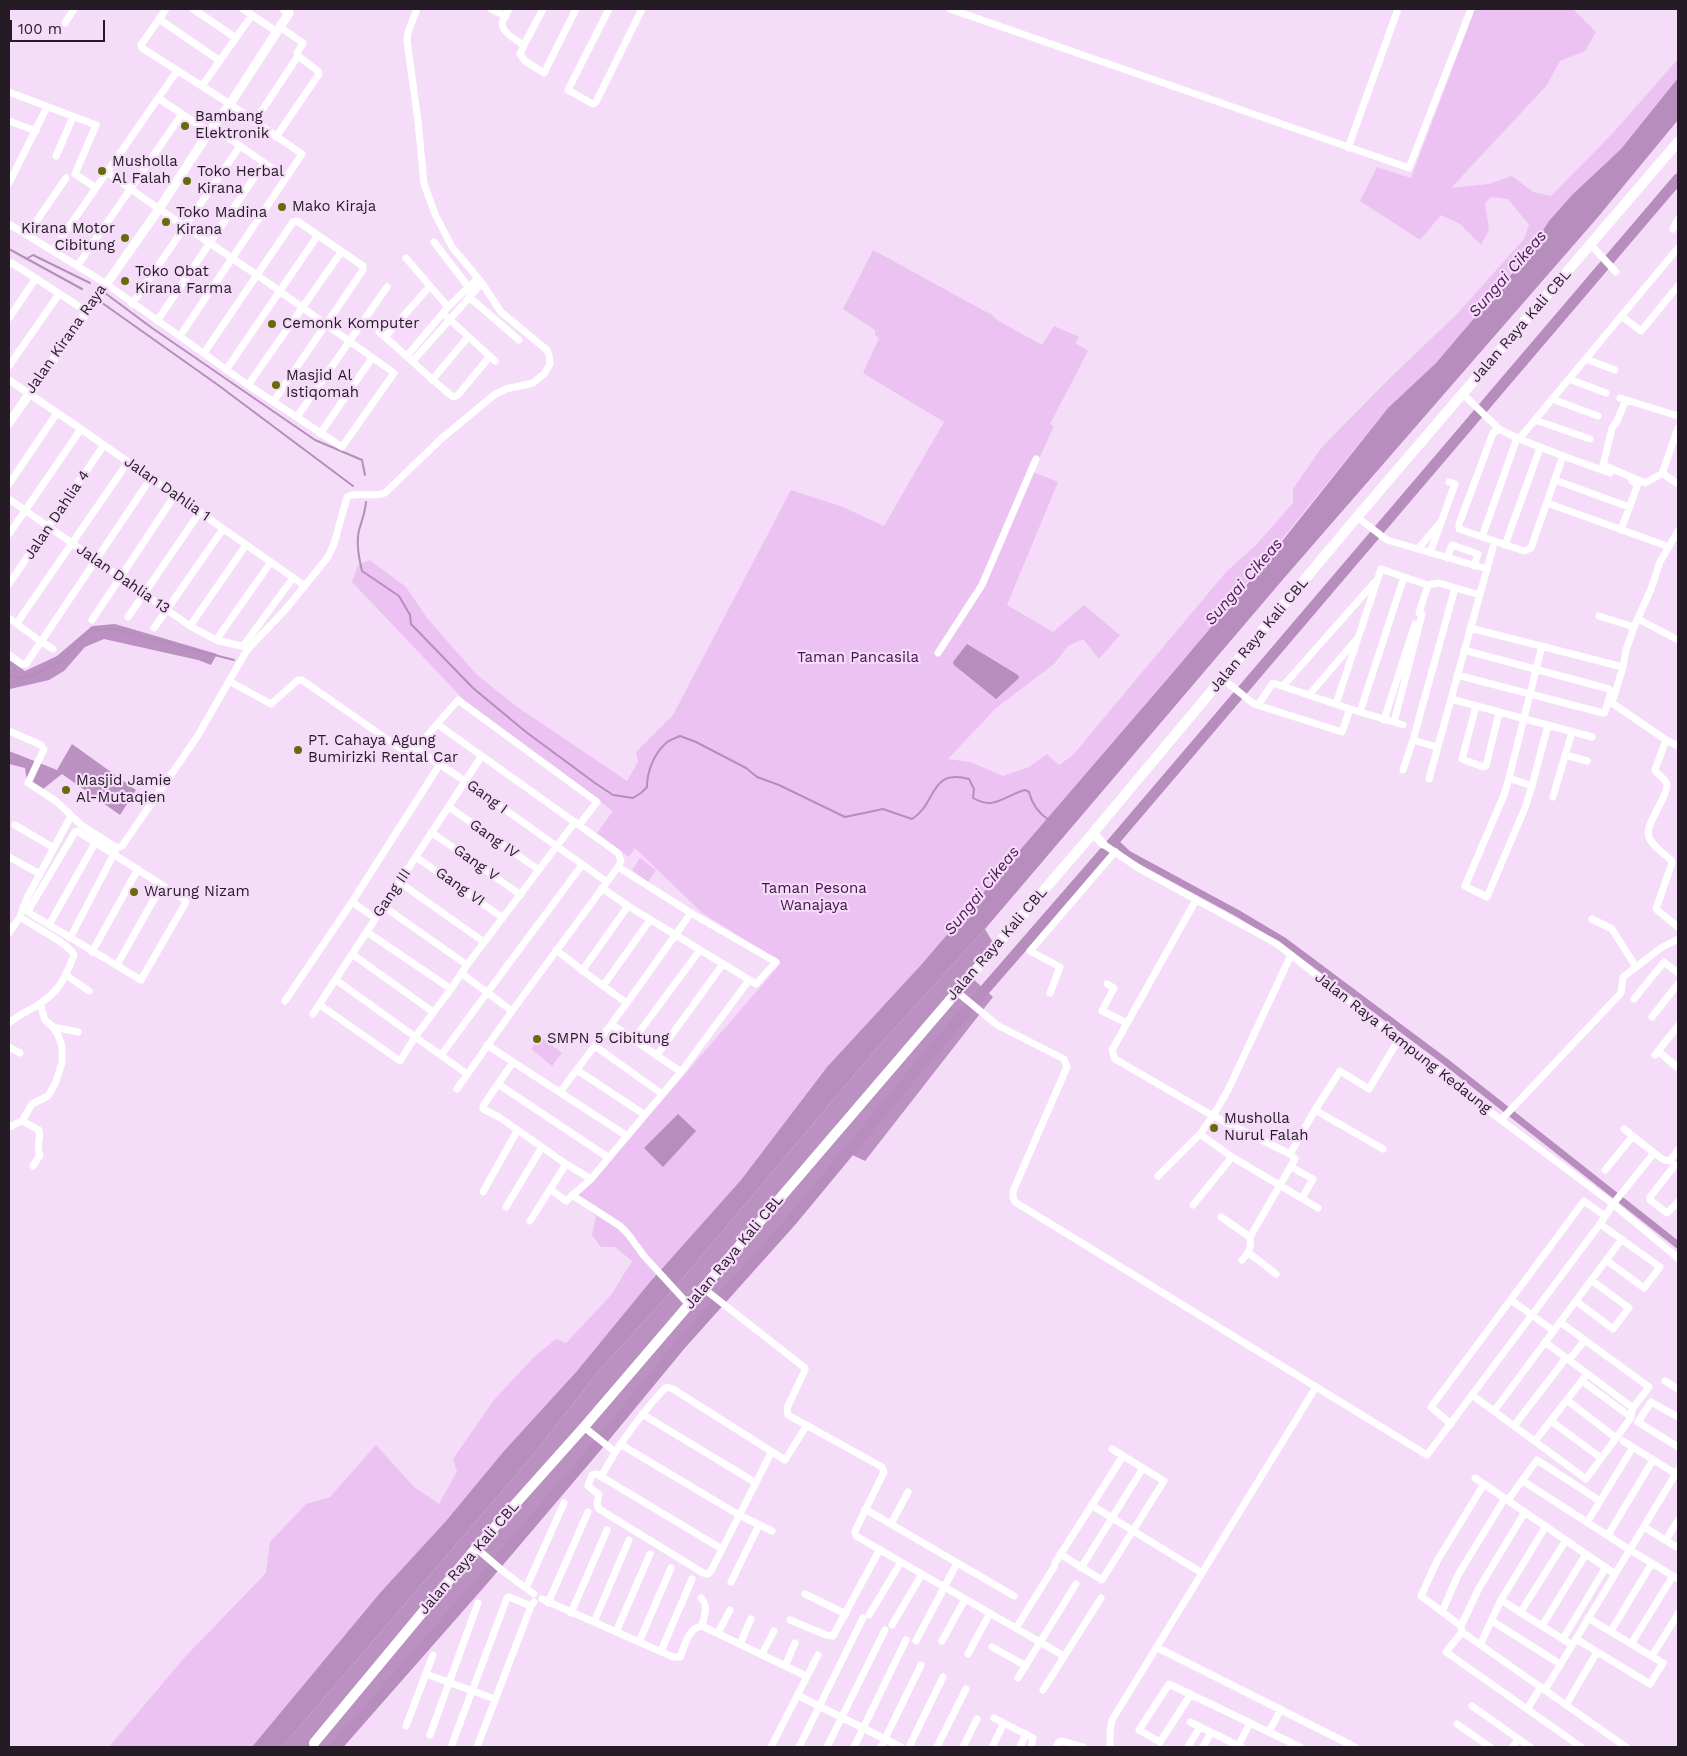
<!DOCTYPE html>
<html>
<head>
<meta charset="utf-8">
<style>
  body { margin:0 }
  #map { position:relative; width:1687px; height:1756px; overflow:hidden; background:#f5dcf9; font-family:"Work Sans",sans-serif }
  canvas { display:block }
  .frame { position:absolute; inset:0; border:10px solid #241b25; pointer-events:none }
  .scale { position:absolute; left:10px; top:20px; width:95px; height:22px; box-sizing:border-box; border:2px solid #241b25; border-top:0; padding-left:6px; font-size:15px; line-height:18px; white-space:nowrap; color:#241b25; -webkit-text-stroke:4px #f5dcf9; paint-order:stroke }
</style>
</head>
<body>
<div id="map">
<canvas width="1687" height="1756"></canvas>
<div class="frame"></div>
<div class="scale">100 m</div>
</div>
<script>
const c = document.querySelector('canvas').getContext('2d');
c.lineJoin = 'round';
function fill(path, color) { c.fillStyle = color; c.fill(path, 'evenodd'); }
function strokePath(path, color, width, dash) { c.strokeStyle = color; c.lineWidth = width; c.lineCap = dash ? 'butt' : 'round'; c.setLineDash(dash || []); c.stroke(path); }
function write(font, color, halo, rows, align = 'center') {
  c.font = font + ' "Work Sans",sans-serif'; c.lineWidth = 4.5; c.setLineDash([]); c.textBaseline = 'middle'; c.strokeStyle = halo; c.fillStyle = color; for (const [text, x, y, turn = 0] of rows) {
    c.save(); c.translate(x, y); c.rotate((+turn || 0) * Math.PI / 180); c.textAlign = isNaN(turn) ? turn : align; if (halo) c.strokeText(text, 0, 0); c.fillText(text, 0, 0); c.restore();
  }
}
fill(new Path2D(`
  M1475,9H1573L1596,32L1585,51L1560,61L1547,85L1451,188L1489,184L1512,176L1533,192L1551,196L1612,134L1678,59V78L1621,149L1572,195L1549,221L1528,253L1436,363L1388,408L1197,644L924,962L827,1067L741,1180L663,1267L577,1371L504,1451L446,1521L252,1747H109L184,1658L266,1573L270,1542L306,1504L330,1497L376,1445L414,1487L439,1504L457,1471L453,1459L494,1400L533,1358L556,1339L566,1343L611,1295L632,1261L615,1247H601L592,1235L596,1216L574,1197L597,1176L781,963L701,912L635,848L629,857L597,833L613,811L464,700L352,582L358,565L370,560L406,587L427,618L477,675L516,706L627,781L638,762L636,752L673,715L791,490L843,507L884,526L944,422L863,373L879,338L875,335V330L843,309L873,250L992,315L997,320L1042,345L1054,326L1079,337L1075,343L1088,351L1050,424L1054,426L1033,472L1058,482L1007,605L1053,632L1084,605L1120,635L1099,659L1083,639L1068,646L1054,664L996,708L948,759L970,762L1003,776L1029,767L1047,754L1059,765L1073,755L1226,572L1256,545L1293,503V489L1322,447L1390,378L1458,313L1524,239L1529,225L1508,199L1491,197L1485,203L1489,230L1481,245L1460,224L1441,215L1420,240L1360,201L1377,167L1411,178Z
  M640,858L656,870L648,882L632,870Z
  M541,1037L562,1053L552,1066L531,1049Z`), '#ecc2f3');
fill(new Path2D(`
  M115,624L217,654L211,665L198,660L104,639L85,647L64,671L49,680L10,689L9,692V660L25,671L57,656L92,626Z
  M72,744L136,790L120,815L62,774L43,789L27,782L25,768L9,764V751L57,770Z
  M985,929L995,946L972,978L993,997L865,1161L846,1152L334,1747H282L533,1455L597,1373L678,1284L877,1048Z`), '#ba91c1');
fill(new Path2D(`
  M1678,78V120L1598,217L1285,577L985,929L877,1048L678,1284L597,1373L533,1455L282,1747H252L380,1593L446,1521L504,1451L577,1371L650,1282L741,1180L827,1067L921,965L1175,670L1260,569L1388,408L1436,363L1525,258L1549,221L1572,195L1621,149Z
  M967,644L1018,675L1019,678L996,699L954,665L953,662Z
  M678,1114L696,1131L663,1167L644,1148Z`), '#b68dbc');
strokePath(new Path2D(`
  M9,249L82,289
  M26,259L33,255L90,283
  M105,293L152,328L315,440L362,460L365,475
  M98,300L218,385L353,486
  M366,502C365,513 362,520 359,530C356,544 359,558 362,571L399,596L410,615L411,624L473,688L526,732L595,783L613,795L633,798L641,793L647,787C647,771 654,754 666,743C669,740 676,738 680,736L696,742L746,768L757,777L779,785L845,817L883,809L912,819C937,804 929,768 969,779L974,789L973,798C995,811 1005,795 1025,790L1029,792C1032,804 1038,813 1049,820
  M9,675L16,678L31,676L60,661L82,638L92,630L113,629L234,660`), '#b68dbc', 2);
strokePath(new Path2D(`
  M1114,841L1128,854L1237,913L1284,941L1446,1062L1678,1245`), '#b68dbc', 7);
strokePath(new Path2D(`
  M336,1747L482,1581L597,1446L681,1344L792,1220L942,1039L1114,841L1678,179`), '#b68dbc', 11);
strokePath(new Path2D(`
  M166,9L141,45L142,48L230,104L302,154L180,336
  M193,9L236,38
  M243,9L277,32
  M491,9L506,16
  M509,9C507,13 502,20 502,25C504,33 517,41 524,45L520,54L525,61L544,73L576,9
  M609,9L568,90L593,104L596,102L642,9
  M950,9L1409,168L1471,9
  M159,19L220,61
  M65,23L74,9
  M524,45L543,9
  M202,86L252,15
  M9,92L96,125L75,174L96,188
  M158,98L209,132
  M9,121L36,131
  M255,121L298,56
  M213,127L286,178
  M276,137L319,74L318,71L298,56L297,53L303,43L280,27
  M1348,148L1398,9
  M56,156L73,117
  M9,183L47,107
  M9,224L105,283L248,385L342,447L394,373L257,275L159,209L107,172
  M1673,229L1678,219
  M27,235L66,178
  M434,242L470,289
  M1591,245L1616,272
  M53,250L177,71
  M406,258L448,307
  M9,264L12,263L86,311
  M78,265L182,114
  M469,297L519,340
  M132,304L240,146
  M1621,316L1641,331L1678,286
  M447,317L495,361
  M9,318L36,278
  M157,321L264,163
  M379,332C404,353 427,376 453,397L458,395L490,356
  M385,337L430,286
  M204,353L293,222L297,221L363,266V270L273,402
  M407,356L448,307L478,278
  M1586,359L1615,370
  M413,361L482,283
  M9,366L59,294
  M226,370L318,235
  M1569,379L1606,393
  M9,380L81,429L305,586
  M432,380L468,337
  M248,385L342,251
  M1463,394L1499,429L1517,438L1563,456L1531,548L1524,551L1459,529V524L1493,433L1499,429
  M1620,398L1678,416
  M1552,399L1598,416
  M1626,400L1616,423L1612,428L1603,465L1645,483L1663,473
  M297,417L387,287
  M1535,420L1590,439
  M1678,428L1663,471L1665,475L1678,484
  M320,434L372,358
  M1519,439L1678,248
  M1563,456L1610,473
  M1555,480L1629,507
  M9,484L57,413
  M9,499L190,626L216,640L241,646L244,645L293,578
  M1547,503L1664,545
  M1357,517L1387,540L1487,569
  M1621,530L1638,484L1632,481
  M1678,531L1660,562L1651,589L1634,627L1626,650L1623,667L1612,703L1666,740L1655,770C1658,776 1666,778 1667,785C1667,790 1664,796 1662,800C1645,835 1639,834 1671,860L1672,863L1656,909L1678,927
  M9,534L81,429
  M1482,537L1517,438
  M1505,545L1540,448
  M1418,549L1439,524
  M1430,553L1455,484L1449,482
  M1447,558L1452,545L1478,554L1474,566
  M9,584L104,445
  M1419,613L1428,585
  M1599,616L1634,627
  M128,617L200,512
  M9,618L40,641L53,649
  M1638,619L1678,640
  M92,620L175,495
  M17,623L128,462
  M190,626L246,545
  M154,628L223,529
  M1470,628L1623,667
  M216,640L271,562
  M1542,646L1509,778L1532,786L1548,725
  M938,653L982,585L1036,459
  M9,655L22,664H26L151,478
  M1457,675L1603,713L1605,712L1611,692L1609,689L1464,650
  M1223,679L1254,704L1342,732L1350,709L1360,712
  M229,681L271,704L298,680H302L401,749L406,751H414L458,700L597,802L579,825
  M1283,686L1374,583
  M1309,695L1356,640
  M1451,699L1592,737
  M1336,704L1381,569L1404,577
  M1258,705L1273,683L1350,709
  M1476,706L1462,759L1483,767L1486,766L1499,713
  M1384,720L1415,624
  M1394,722L1360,712L1404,577L1428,585L1439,583L1480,595
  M437,724L618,853L621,861L618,867L512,1011L457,1089
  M1403,725L1394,722L1422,614
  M9,731L41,745L44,749L28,783L56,801L81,825L117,848L122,846L197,737L247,650L285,610L328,557L334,544L347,497C357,491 372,498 385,493L441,439L494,395L506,389L533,383L544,374L550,364L549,355L547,350L501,312L482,283L452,247L435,214L424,184L418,121L407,41L408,32L417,9
  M1413,740L1437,747
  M1666,740L1678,746
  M416,749L465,781L607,882
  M1565,755L1587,761
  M1403,770L1413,740L1455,588
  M1509,778L1504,795L1465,886L1487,897L1525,808L1532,786
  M1429,779L1493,547
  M1553,797L1572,732
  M449,807L539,870
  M15,825L54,848
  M431,832L521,895
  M1103,844L1140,869L1277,944L1501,1120L1613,1204L1678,1258
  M9,857L40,874
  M416,857L503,918
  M399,882L484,942
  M602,888L628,906L756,984L776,962L691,913
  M1196,900L1112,1050L1115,1059L1213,1116L1290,1154L1295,1159L1250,1237C1251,1247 1250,1252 1242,1260
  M352,902L375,918
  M383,906L467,965
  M23,907L31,914C68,936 105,958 141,980L186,902L184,899L77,831L75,832L28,911
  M1592,919L1612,929L1636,967
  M49,925L95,843
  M367,932L451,989L467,965L575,822
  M9,933L20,917
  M70,938L115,852
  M556,950L603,986L650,920
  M92,952L138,869
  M352,954L433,1012
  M117,965L162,885
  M582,971L628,906
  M461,973L512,1011
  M66,975L89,991
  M336,980L467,1074
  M1107,984L1114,988L1102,1011L1127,1023
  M603,986L627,1003
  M956,991L997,1025L1064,1059L1067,1067L1013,1191V1197L1015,1202L1427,1455L1600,1224L1613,1204L1654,1153L1664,1160L1670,1161L1678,1150
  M1050,993L1060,967L1030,951L1114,853
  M1634,999L1664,962L1678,973
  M285,1001L352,902L440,764
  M320,1005L400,1061L415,1037L451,989
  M313,1014L481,757
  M1652,1017L1678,984
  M9,1023C17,1016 26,1012 35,1007C59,992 64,981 74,955C69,943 32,926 20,917L27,898L71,816
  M611,1024L681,1072
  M53,1027L78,1032
  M634,1039L700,950
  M487,1045L627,1136
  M595,1046L662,1094
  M9,1047L20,1053
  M1658,1051L1678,1068
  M441,1055L582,865
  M657,1055L723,964
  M1655,1055L1678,1026
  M513,1062L483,1106V1109L499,1117L566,1164L591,1179L681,1072L749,980
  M577,1070L645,1115
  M498,1084L609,1158
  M560,1092L627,1003L691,913L618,867
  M1315,1110L1383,1149
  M1501,1120L1621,993L1623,977L1661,948L1678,939
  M22,1121L32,1104L48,1096L55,1084L62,1063V1046L58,1035L53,1027L45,1020L40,1003
  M9,1127L22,1121L39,1130C42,1139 35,1144 40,1155L33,1166
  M1624,1129L1654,1153
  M1200,1134L1232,1157L1318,1208
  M1290,1154L1315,1110L1340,1071L1369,1089L1399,1039
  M1675,1165L1650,1197V1200L1667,1213L1678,1202
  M1291,1167L1313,1179L1302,1198
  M1605,1170L1633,1136
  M1158,1176L1200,1134L1213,1116L1228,1090L1291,955
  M550,1189L566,1201L591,1179
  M483,1192L517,1131
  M572,1195L620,1226L628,1234L644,1256L689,1305
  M1193,1205L1232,1157
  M506,1207L542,1147
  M1221,1217L1250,1237
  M530,1221L566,1164
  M1600,1224L1660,1267L1644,1288L1606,1260
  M1249,1253L1276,1274
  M703,1288L805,1368V1370L787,1408L788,1415L882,1467L884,1472L856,1529L855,1533L856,1536L1064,1656
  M1511,1300L1554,1331
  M1576,1301L1613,1329L1629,1308L1591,1280
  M1545,1342L1633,1408
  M1569,1360L1585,1340
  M1582,1381L1631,1417
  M1665,1381L1678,1389
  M1472,1395L1586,1479L1630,1419L1633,1408L1649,1387L1560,1322
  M1567,1400L1616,1438
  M1494,1411L1622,1239
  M642,1414L756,1483
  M1678,1417L1651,1402L1638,1422L1678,1447
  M1551,1421L1601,1458
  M1451,1424L1431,1407L1584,1201L1605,1216
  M1514,1426L1566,1358
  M584,1427L615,1452
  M1535,1441L1587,1374
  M1623,1441L1676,1474
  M620,1444L739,1515L772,1531
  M601,1477C618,1445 639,1417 663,1390L667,1387L673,1389L785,1460L807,1425
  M1475,1478L1615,1574
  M1523,1481L1630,1550L1678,1579
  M1484,1484L1437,1561L1421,1596L1461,1626L1462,1632L1626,1747
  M1508,1500L1537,1460L1600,1501
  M1091,1505L1202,1573
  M865,1509L1014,1596
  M1588,1521L1633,1447
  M891,1524L908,1492
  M1644,1527L1678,1548
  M1608,1535L1653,1460
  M1666,1540L1678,1520
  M476,1548L504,1572L534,1594
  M722,1549L597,1474L592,1475L588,1486L599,1495L597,1504L599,1509L703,1573L708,1574L711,1571L771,1453
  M1060,1554L1102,1580L1164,1481L1112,1449
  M1055,1563L1123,1456
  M1081,1568L1143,1468
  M731,1582L759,1525
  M526,1588L564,1503
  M805,1594L846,1614
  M701,1598C709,1606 704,1616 702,1626
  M542,1599L673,1657H680C686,1644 687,1629 702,1626L806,1676
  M1501,1600L1572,1645
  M548,1603L588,1512
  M1442,1612L1458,1575L1505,1498
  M571,1613L607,1530
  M1520,1613L1566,1540
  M869,1615L901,1562
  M790,1620L826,1635L833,1636L880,1549
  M1492,1621L1560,1664
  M594,1622L629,1540
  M892,1625L922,1574
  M1461,1626L1479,1588L1525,1512
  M1542,1626L1586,1554
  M1016,1628L1054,1567
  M1611,1631L1652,1563
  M616,1632L650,1554
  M1462,1632L1446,1652L1581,1747
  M718,1633L730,1610
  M1563,1639L1606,1567
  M1576,1639L1650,1684L1663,1663L1588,1618
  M916,1641L957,1563
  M942,1641L965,1599
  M639,1642L671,1568
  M740,1644L751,1619
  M1631,1644L1673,1576
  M1480,1645L1501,1600L1546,1526
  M992,1647L1026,1666
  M1156,1647L1355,1747
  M661,1651L692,1579
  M762,1654L774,1631
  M968,1654L990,1613
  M1652,1656L1678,1614
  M785,1666L795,1643
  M426,1674L495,1699
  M1018,1678L1076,1584
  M1043,1690L1101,1598
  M1545,1690L1678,1470
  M1191,1694L1160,1742L1139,1730L1169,1684L1300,1747
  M797,1695L901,1747
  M1566,1705L1597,1652
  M1472,1706L1530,1747
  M1527,1709L1541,1687
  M994,1718L1033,1738L1031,1747
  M1190,1722L1241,1747
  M1457,1724L1490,1747
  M406,1726L433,1655
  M1269,1732L1281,1709
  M430,1735L478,1603
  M1238,1746L1250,1723
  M451,1747L507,1598L509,1597L531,1606
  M477,1747L531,1606L534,1602
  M771,1747L818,1655
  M799,1747L863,1618
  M827,1747L885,1630
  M854,1747L906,1640
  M881,1747L921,1665
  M909,1747L943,1677
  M937,1747L966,1689
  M963,1747L977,1719
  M992,1747L1004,1723
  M1020,1747L1026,1734
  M1056,1747L1058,1743L1062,1741L1083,1747
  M1110,1747V1731L1112,1720L1316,1387
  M1188,1747L1200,1727
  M1203,1747L1211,1733
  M1513,1747L1518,1739`), '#fff', 7);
strokePath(new Path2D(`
  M9,423L159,209L209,132L230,104L289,13L284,9
  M1093,833L1103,844`), '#fff', 9);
strokePath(new Path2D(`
  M314,1743L476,1548L584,1427L1093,833L1357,517L1678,142`), '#fff', 10);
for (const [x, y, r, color] of [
  [185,126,5,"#686b0c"],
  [102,171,5,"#686b0c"],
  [187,181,5,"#686b0c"],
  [282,207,5,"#686b0c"],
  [166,222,5,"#686b0c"],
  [125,238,5,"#686b0c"],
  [125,281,5,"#686b0c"],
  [272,324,5,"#686b0c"],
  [276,385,5,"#686b0c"],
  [298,750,5,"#686b0c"],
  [66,790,5,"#686b0c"],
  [134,892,5,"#686b0c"],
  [537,1039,5,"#686b0c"],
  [1214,1128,5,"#686b0c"]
]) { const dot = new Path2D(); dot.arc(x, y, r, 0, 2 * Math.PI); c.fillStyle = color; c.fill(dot); strokePath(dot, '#f5dcf9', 2); }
write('15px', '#241b25', '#f5dcf9', [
  ["Bambang",195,117],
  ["Elektronik",195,134],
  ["Musholla",112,162],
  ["Al Falah",112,179],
  ["Toko Herbal",197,172],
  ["Kirana",197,189],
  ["Mako Kiraja",292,207],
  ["Toko Madina",176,213],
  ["Kirana",176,230],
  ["Kirana Motor",115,229,"right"],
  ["Cibitung",115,246,"right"],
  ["Toko Obat",135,272],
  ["Kirana Farma",135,289],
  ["Cemonk Komputer",282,324],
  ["Masjid Al",286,376],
  ["Istiqomah",286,393],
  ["PT. Cahaya Agung",308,741],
  ["Bumirizki Rental Car",308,758],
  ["Masjid Jamie",76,781],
  ["Al-Mutaqien",76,798],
  ["Warung Nizam",144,892],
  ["SMPN 5 Cibitung",547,1039],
  ["Musholla",1224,1119],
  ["Nurul Falah",1224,1136]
], 'left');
write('15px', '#241b25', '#f5dcf9', [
  ["Jalan Raya Kali CBL",1521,326,-49],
  ["Jalan Kirana Raya",66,339,-55],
  ["Jalan Dahlia 1",167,489,35],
  ["Jalan Dahlia 4",57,515,-56],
  ["Jalan Dahlia 13",123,579,35],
  ["Jalan Raya Kali CBL",1259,635,-50],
  ["Gang I",487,797,36],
  ["Gang IV",494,839,35],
  ["Gang V",476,863,35],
  ["Gang VI",460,887,35],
  ["Gang III",392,893,-56],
  ["Jalan Raya Kali CBL",997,944,-49],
  ["Jalan Raya Kampung Kedaung",1403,1043,38],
  ["Jalan Raya Kali CBL",734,1252,-50],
  ["Jalan Raya Kali CBL",469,1558,-49]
]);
write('15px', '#420f4b', '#f5dcf9', [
  ["Taman Pancasila",858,658],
  ["Taman Pesona",814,889],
  ["Wanajaya",814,906]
]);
write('italic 16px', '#4a1752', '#f5dcf9', [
  ["Sungai Cikeas",1508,274,-49],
  ["Sungai Cikeas",1244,582,-49],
  ["Sungai Cikeas",982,891,-51]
]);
</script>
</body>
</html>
